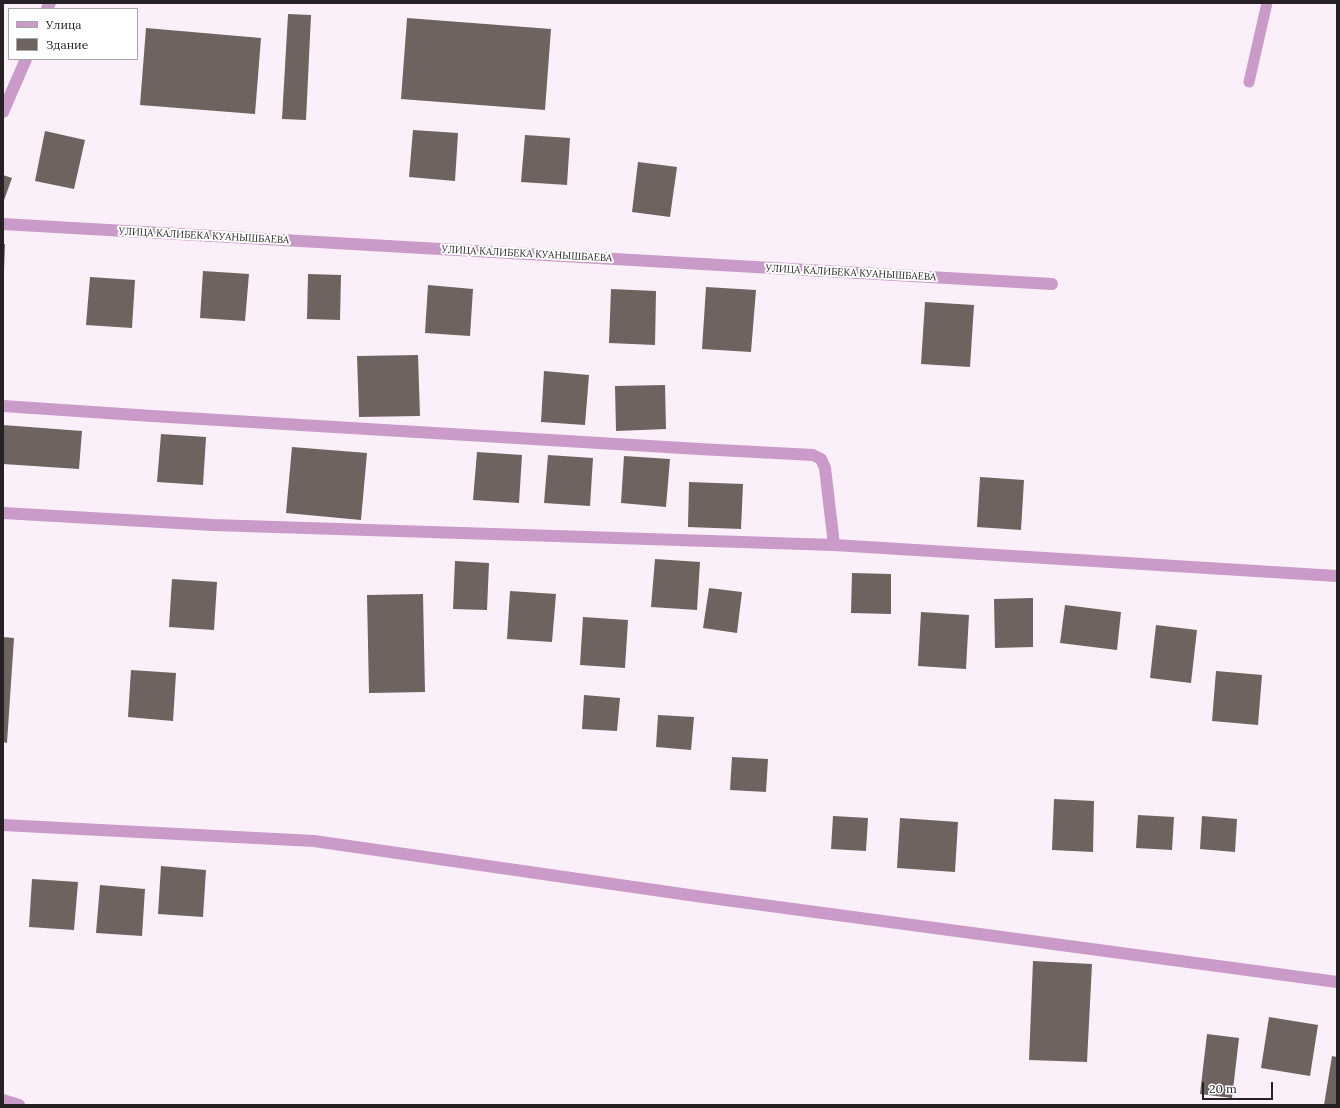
<!DOCTYPE html>
<html>
<head>
<meta charset="utf-8">
<style>
  body { margin:0 }
  #map { position:relative; width:1340px; height:1108px; overflow:hidden; background:#fbf0f9; font-family:Lora,serif }
  canvas { display:block }
  .frame { position:absolute; inset:0; border:4px solid #252124; pointer-events:none }
  .legend { position:absolute; left:8px; top:8px; width:130px; height:52px; box-sizing:border-box; background:#fff; border:1px solid #a8a6a7; margin:0; padding:5px 7px; list-style:none; font-size:12px; color:#252124 }
  .legend li { display:flex; align-items:center; gap:8px; height:20px }
  .legend b { width:20px; border:1px solid #a8a6a7 }
  .scale { position:absolute; left:1202px; top:1082px; width:71px; height:18px; box-sizing:border-box; border:2px solid #252124; border-top:0; padding-left:5px; font-size:12px; line-height:14px; white-space:nowrap; color:#252124; -webkit-text-stroke:3px #fff; paint-order:stroke }
</style>
</head>
<body>
<div id="map">
<canvas width="1340" height="1108"></canvas>
<div class="frame"></div>
<ul class="legend">
<li><b style="height:5px;background:#ca9ac8"></b>Улица</li>
<li><b style="height:11px;background:#6f6360"></b>Здание</li>
</ul>
<div class="scale">20 m</div>
</div>
<script>
const c = document.querySelector('canvas').getContext('2d');
c.lineJoin = 'round';
function fill(path, color) { c.fillStyle = color; c.fill(path, 'evenodd'); }
function strokePath(path, color, width, dash) { c.strokeStyle = color; c.lineWidth = width; c.lineCap = dash ? 'butt' : 'round'; c.setLineDash(dash || []); c.stroke(path); }
function write(font, color, halo, rows, align = 'center') {
  c.font = font + ' Lora,serif'; c.lineWidth = 4; c.setLineDash([]); c.textBaseline = 'middle'; c.strokeStyle = halo; c.fillStyle = color; for (const [text, x, y, turn = 0] of rows) {
    c.save(); c.translate(x, y); c.rotate((+turn || 0) * Math.PI / 180); c.textAlign = isNaN(turn) ? turn : align; if (halo) c.strokeText(text, 0, 0); c.fillText(text, 0, 0); c.restore();
  }
}
fill(new Path2D(`
  M288,14L311,15L306,120L282,119Z
  M407,18L551,29L545,110L401,99Z
  M146,28L261,38L255,114L140,105Z
  M413,130L458,133L455,181L409,177Z
  M45,131L85,140L74,189L35,181Z
  M525,135L570,138L567,185L521,182Z
  M638,162L677,167L670,217L632,212Z
  M3,175L12,178L3,203Z
  M3,244H5L4,271H3Z
  M203,271L249,274L245,321L200,318Z
  M308,274L341,275L340,320L307,319Z
  M90,277L135,280L132,328L86,325Z
  M428,285L473,289L470,336L425,333Z
  M706,287L756,290L751,352L702,349Z
  M611,289L656,291L655,345L609,343Z
  M925,302L974,305L970,367L921,364Z
  M418,355L420,416L359,417L357,356Z
  M544,371L589,375L585,425L541,422Z
  M665,385L666,429L616,431L615,386Z
  M3,425L82,431L79,469L3,464Z
  M161,434L206,437L203,485L157,482Z
  M292,447L367,453L361,520L286,513Z
  M477,452L522,455L519,503L473,500Z
  M548,455L593,458L590,506L544,503Z
  M624,456L670,459L666,507L621,503Z
  M980,477L1024,480L1021,530L977,527Z
  M689,482L743,484L741,529L688,527Z
  M655,559L700,562L697,610L651,607Z
  M455,561L489,563L487,610L453,609Z
  M852,573L891,574V614L851,613Z
  M172,579L217,582L214,630L169,627Z
  M709,588L742,592L737,633L703,628Z
  M510,591L556,594L552,642L507,639Z
  M423,594L425,692L369,693L367,595Z
  M1033,598V647L995,648L994,599Z
  M1065,605L1121,612L1117,650L1060,643Z
  M921,612L969,615L966,669L918,666Z
  M583,617L628,620L625,668L580,665Z
  M1156,625L1197,630L1191,683L1150,678Z
  M3,637L14,638L7,743L3,742Z
  M131,670L176,673L173,721L128,717Z
  M1216,671L1262,675L1258,725L1212,721Z
  M584,695L620,698L617,731L582,729Z
  M658,715L694,717L691,750L656,747Z
  M732,757L768,759L766,792L730,790Z
  M1054,799L1094,801L1093,852L1052,850Z
  M1138,815L1174,817L1172,850L1136,848Z
  M833,816L868,818L866,851L831,849Z
  M1202,816L1237,819L1235,852L1200,849Z
  M900,818L958,822L955,872L897,868Z
  M161,866L206,870L203,917L158,914Z
  M32,879L78,882L74,930L29,927Z
  M100,885L145,889L142,936L96,933Z
  M1033,961L1092,964L1087,1062L1029,1060Z
  M1269,1017L1318,1025L1310,1076L1261,1068Z
  M1207,1034L1239,1038L1232,1098L1200,1094Z
  M1332,1056L1337,1057V1105H1324Z`), '#6f6360');
strokePath(new Path2D(`
  M1249,82L1267,3`), '#ca9ac8', 11);
strokePath(new Path2D(`
  M47,9L50,3
  M3,112L26,59
  M3,224L1052,284
  M3,406L152,416L699,449L813,455L821,459L825,468L834,545
  M3,513L213,525L834,545L1337,576
  M3,825L314,841L696,896L1337,982
  M3,1100L19,1105`), '#ca9ac8', 12);
write('10px', '#252124', '#fff', [
  ["УЛИЦА КАЛИБЕКА КУАНЫШБАЕВА",204,236,3],
  ["УЛИЦА КАЛИБЕКА КУАНЫШБАЕВА",527,254,3],
  ["УЛИЦА КАЛИБЕКА КУАНЫШБАЕВА",851,273,3]
]);
</script>
</body>
</html>
